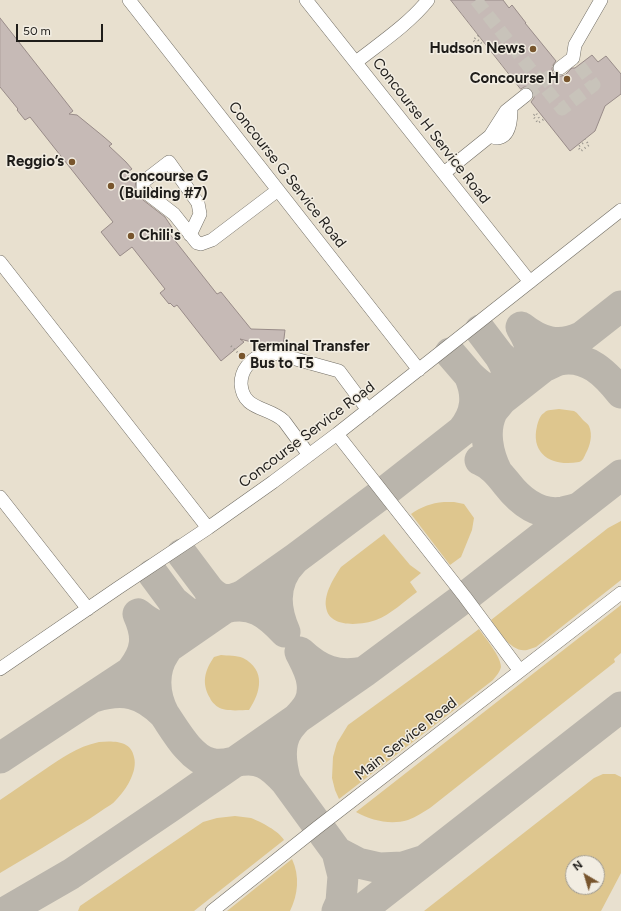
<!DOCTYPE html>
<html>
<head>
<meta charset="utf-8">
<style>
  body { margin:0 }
  #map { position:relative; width:621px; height:911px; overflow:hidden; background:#f2ede2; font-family:Figtree,sans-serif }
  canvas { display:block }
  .north { position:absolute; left:565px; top:855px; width:40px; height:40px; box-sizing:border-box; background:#f2ede2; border:1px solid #9e9a92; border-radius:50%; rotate:322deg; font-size:11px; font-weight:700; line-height:16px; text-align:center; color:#1f1d1a }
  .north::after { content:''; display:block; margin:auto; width:14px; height:18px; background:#78552d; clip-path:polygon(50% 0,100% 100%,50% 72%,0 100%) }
  .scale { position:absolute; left:16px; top:24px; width:87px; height:18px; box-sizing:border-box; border:2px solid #1f1d1a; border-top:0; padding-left:5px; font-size:12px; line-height:14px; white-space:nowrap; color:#1f1d1a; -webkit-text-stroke:3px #f2ede2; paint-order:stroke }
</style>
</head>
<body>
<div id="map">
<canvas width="621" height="911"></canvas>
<div class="north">N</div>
<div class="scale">50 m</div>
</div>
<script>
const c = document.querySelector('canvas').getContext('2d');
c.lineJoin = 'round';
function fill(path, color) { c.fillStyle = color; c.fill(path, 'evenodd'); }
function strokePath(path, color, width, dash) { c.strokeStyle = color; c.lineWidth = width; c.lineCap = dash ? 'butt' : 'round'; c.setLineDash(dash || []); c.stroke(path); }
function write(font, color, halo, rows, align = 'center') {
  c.font = font + ' Figtree,sans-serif'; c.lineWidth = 3; c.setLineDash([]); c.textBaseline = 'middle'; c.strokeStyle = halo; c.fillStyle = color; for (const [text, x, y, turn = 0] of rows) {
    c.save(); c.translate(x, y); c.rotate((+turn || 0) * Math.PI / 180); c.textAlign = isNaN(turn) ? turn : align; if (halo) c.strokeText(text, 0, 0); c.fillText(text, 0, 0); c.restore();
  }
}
fill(new Path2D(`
  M0,0H621V911H0ZM573,863H597V887H573Z`), '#e8e0cf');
fill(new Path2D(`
  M559,409C564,410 569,410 574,411C578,413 580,417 583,420C585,422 588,424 589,426C593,435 590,446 586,453C584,457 583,461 579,462C553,467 530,455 537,426C538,422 540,415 544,413C547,409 554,410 559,409Z
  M444,502H454L464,504L474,518L472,530L461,557L450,565L411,514C421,507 431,503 444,502Z
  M621,521V580L536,647C533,648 530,649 527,650C511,653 499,631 491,620L608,528Z
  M384,534L410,565L421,573L410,582L417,592C406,600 390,615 376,620C362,625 329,629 326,607C324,593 334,578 341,567Z
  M621,605V653L614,659L615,662L430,808C423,812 416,817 408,820C391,825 372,821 356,812Z
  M479,629C485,638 501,656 501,667C500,672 496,676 493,680L339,799L335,790L332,778L333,757L337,743L348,725L447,653Z
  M221,655C228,656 236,655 243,658C266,670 261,692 249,710C240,710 226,712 218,707C215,705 211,701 210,698C201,683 205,670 214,657Z
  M99,742C112,741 131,740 134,757C138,771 126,790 116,800C113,804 108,806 104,809C95,815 85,822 76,827C51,843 25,858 0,873V800C15,790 29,780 44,770C62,758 76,747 99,742Z
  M603,774H615L621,777V873L601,911H424L594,778ZM573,863H597V887H573Z
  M235,816C240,817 246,817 251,818C261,822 279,831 284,840L194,911H78L80,906L203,822L217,818Z
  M292,859C300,876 298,895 290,911H227Z`), '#dec68e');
strokePath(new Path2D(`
  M480,330L499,355
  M450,353L469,375
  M523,383C536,360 534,349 521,327C540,342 558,348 581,337
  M462,431C477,413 478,395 469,375C478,384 491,395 505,393C508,392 511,391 514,390
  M480,460C492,465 499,474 507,484C521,502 539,516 563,512C568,511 573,510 578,508
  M497,472C488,454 483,431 492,412C495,407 499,404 502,399C507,391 508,376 505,366C503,362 501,358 499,355C506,361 512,368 521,370C531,373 539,368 548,365C552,363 556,361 559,360C587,354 606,374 621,393
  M182,554L209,590
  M153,574L173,601
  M225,608C252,601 267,613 285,632C274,607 273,581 293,561
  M132,670C147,651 148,636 138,614C144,619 151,624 159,627C187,635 223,625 209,590C219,601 229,602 243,595
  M94,697C123,688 142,692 164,714C154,695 152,671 165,652C171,641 180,635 180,622C180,615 175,607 173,601L188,613L201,616L219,612
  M164,714C175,730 190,758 210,763C219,766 226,764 234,762C259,756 270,764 286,782C281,765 278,743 289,728C300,713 315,706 312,683C311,672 305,662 300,652C320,671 337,677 364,672
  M0,758L170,646L225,608L296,558L383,493L621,306
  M286,782L337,852L343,876L341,902L337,911
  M337,852L358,863L380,868L403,867L422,861
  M7,911L71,874L170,807L364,672L465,597L621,475
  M360,911L621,707`), '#bab5ac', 31);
const building = new Path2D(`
  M451,0H503L509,8L512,5L526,23H525L556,61L553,65L552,69L553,73L557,76H561L565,75L572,68H575L592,55L598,62L606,56L621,74V94L605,106L595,131L570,151L531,102L534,98V94L532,90L529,87H524L521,89Z
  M0,18L73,111L69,114L77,115L104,137L112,144L109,146L126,162L132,169L129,171L136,180L135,188L137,193L143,200L165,217L173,229L169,233L217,294L221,292L251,329L285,330L283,347L274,345L267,346L240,339L244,342L221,361L177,305L174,307L170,303L169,304L160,293L165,289L132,247L120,256L101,232L113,222L30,117L25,120L17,110L18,109L0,87Z`);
fill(building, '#c6bab6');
strokePath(building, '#998c89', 1);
strokePath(new Path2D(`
  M476,0L562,109L594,85L579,65
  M526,95L560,68`), '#c8c3ba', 13, [13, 6]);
const minor = new Path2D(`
  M129,0L419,370
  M306,0L530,282
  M356,62C379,44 410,23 428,0
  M560,68L573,58L575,45L601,0
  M490,136C493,137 495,138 497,138C511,137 511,117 511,107
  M444,173L490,136L506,111L526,95
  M190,235L200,214L198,203L169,162L143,182V188L148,194L174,214L197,243L201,244L212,240L278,190
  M0,262L208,528
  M337,434L465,597L520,671
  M309,455L284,421C268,406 243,411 241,384C241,378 243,371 247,366C254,357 263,353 274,353L339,371L368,410
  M0,497L88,609
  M0,669L118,588L208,528L273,482L337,434L621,210
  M212,911L318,827L621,593`);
strokePath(minor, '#726e65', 14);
strokePath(new Path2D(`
  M478,40L482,44L478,46L473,40L479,35
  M539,118L536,113L533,116L538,123L544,119
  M583,143L578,147L581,151L589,145L585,139
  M231,346L241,356`), '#98948d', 2, [1, 3]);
strokePath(minor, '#fff', 13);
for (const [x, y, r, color] of [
  [533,49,4,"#78552d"],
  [567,79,4,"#78552d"],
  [72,162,4,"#78552d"],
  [111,186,4,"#78552d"],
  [131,236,4,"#78552d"],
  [242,356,4,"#78552d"]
]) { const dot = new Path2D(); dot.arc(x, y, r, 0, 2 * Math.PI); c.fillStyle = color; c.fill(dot); strokePath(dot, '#f2ede2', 1.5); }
write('bold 15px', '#1f1d1a', '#f2ede2', [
  ["Hudson News",525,49],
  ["Concourse H",559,79],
  ["Reggio’s",64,162],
  ["Concourse G",119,177,"left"],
  ["(Building #7)",119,194,"left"],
  ["Chili's",139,236,"left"],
  ["Terminal Transfer",250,347,"left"],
  ["Bus to T5",250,364,"left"]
], 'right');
write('15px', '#1f1d1a', '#f2ede2', [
  ["Concourse H Service Road",431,131,52],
  ["Concourse G Service Road",287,175,52],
  ["Concourse Service Road",307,435,-37],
  ["Main Service Road",406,739,-38]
]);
</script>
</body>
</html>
